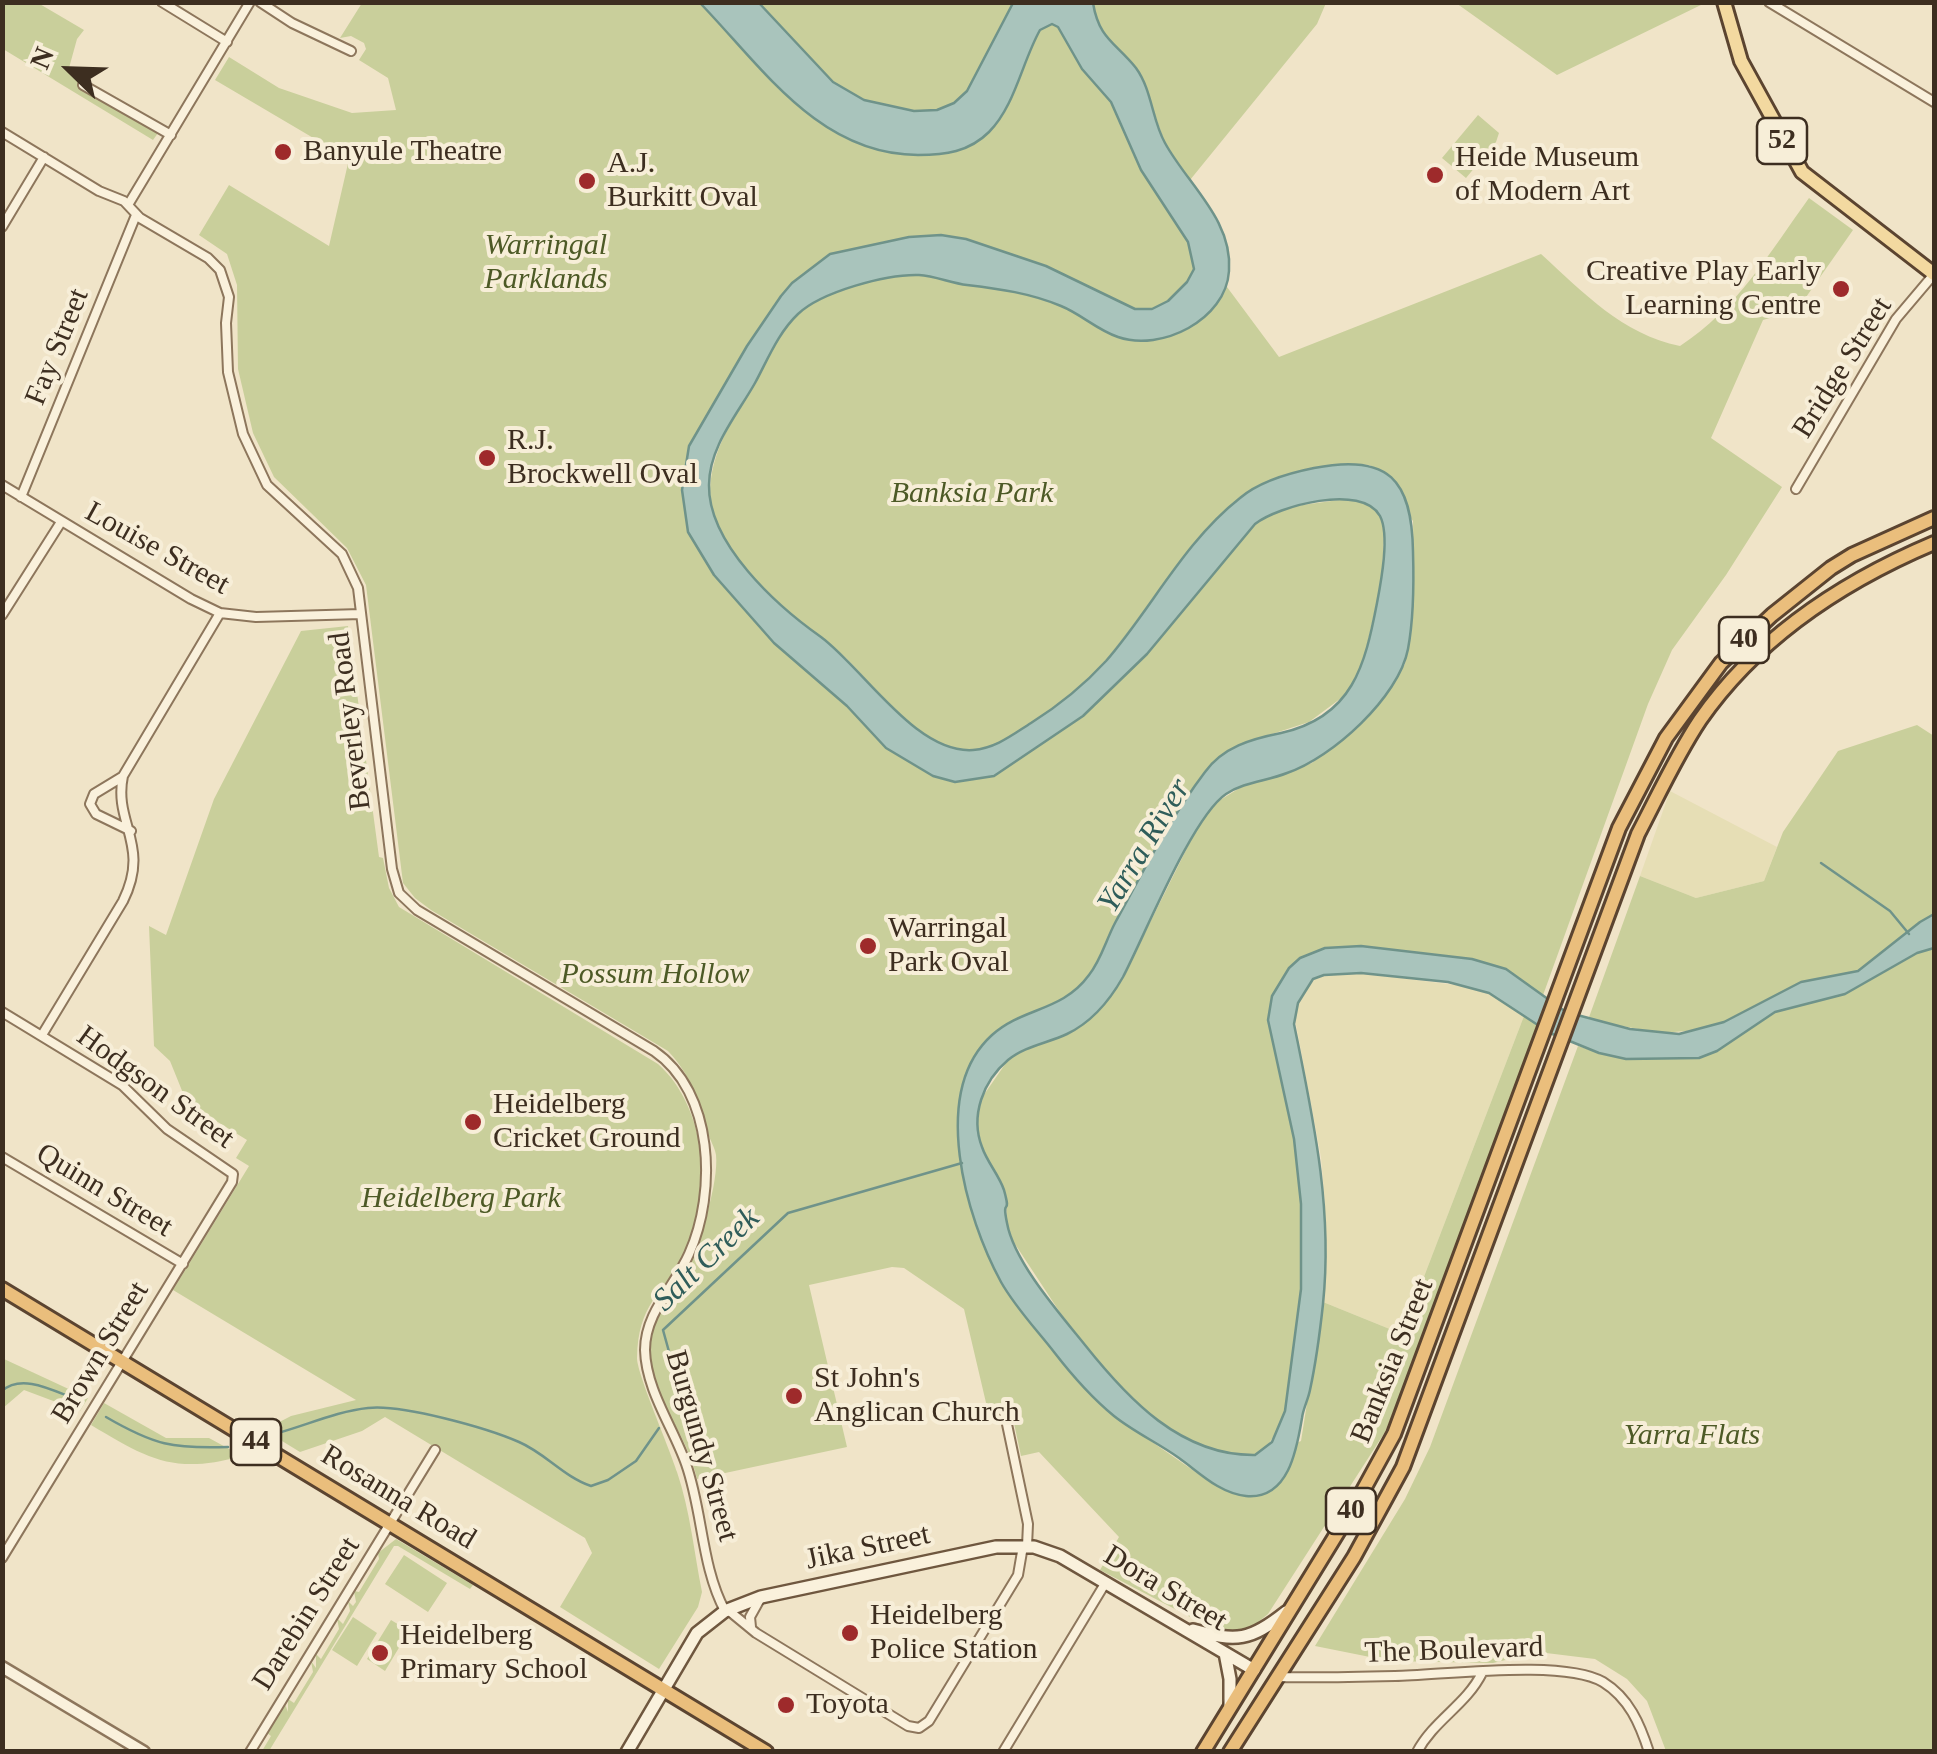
<!DOCTYPE html>
<html>
<head>
<meta charset="utf-8">
<style>
  body { margin:0 }
  #map { position:relative; width:1937px; height:1754px; overflow:hidden; background:#f0e4c8; font-family:"Times New Roman",serif }
  canvas { display:block }
  .frame { position:absolute; inset:0; border:5px solid #3d2e20; pointer-events:none }
  .north { position:absolute; left:20px; top:20px; width:100px; height:100px; -webkit-text-stroke:8px #f7eed8; paint-order:stroke; rotate:293deg; font-size:28px; font-weight:700; line-height:40px; text-align:center; color:#3d2e20 }
  .north::after { content:''; display:block; margin:auto; width:35px; height:45px; background:#3d2e20; clip-path:polygon(50% 0,100% 100%,50% 72%,0 100%) }
</style>
</head>
<body>
<div id="map">
<canvas width="1937" height="1754"></canvas>
<div class="frame"></div>
<div class="north">N</div>
</div>
<script>
const c = document.querySelector('canvas').getContext('2d');
c.lineJoin = 'round';
function fill(path, color) { c.fillStyle = color; c.fill(path, 'evenodd'); }
function strokePath(path, color, width, dash) { c.strokeStyle = color; c.lineWidth = width; c.lineCap = dash ? 'butt' : 'round'; c.setLineDash(dash || []); c.stroke(path); }
function write(font, color, halo, rows, align = 'center') {
  c.font = font + ' "Times New Roman",serif'; c.lineWidth = 8; c.setLineDash([]); c.textBaseline = 'middle'; c.strokeStyle = halo; c.fillStyle = color; for (const [text, x, y, turn = 0] of rows) {
    c.save(); c.translate(x, y); c.rotate((+turn || 0) * Math.PI / 180); c.textAlign = isNaN(turn) ? turn : align; if (halo) c.strokeText(text, 0, 0); c.fillText(text, 0, 0); c.restore();
  }
}
fill(new Path2D(`
  M1670,791L1777,847L1764,881L1696,898L1640,876Z
  M1361,973L1471,987L1489,993L1524,1016L1402,1334L1323,1302L1325,1204L1321,1157L1294,1014L1304,989L1313,979L1323,975Z`), '#e6deb5');
fill(new Path2D(`
  M2,3H38L84,30L77,39L69,68L87,75L81,89L158,133L153,140L3,49Z
  M362,3H700C762,67 819,155 918,155C945,155 969,152 989,132C1015,106 1023,62 1040,29L1052,24L1058,27L1082,69L1111,102L1141,170L1188,242L1194,259V269L1187,282L1168,301L1152,309H1135L1046,266L966,239L941,235L909,237L830,254L792,283L747,346L682,490L688,532L714,575L774,643L847,706L886,748L933,776L955,782L994,776L1083,716L1147,654L1218,565L1255,524L1269,513L1288,507L1346,499L1359,500L1372,506L1381,517L1384,530L1382,578L1361,672L1344,696L1309,722L1269,735L1202,775L1145,870L1093,971L1077,990L1059,1003L1012,1022L987,1040L962,1172L1000,1279L1060,1360L1113,1415L1210,1482L1301,1441L1323,1302L1402,1334L1524,1016L1537,1024L1428,1327L1385,1432L1268,1614L1246,1632H1219L1100,1570L1119,1537L1039,1452L1021,1456L1010,1404L987,1407L964,1309L904,1268L892,1267L809,1285L847,1447L697,1479C688,1434 650,1397 650,1350C649,1318 674,1292 688,1266C700,1243 719,1181 716,1155C715,1148 710,1140 708,1133C698,1102 692,1076 668,1051L431,910L415,898L403,883L366,585L347,548L274,477L253,433L238,369L237,285L227,254L199,235L229,185L329,246L349,159L215,80L229,57L279,88L352,113L396,110L388,78L359,60L366,49L364,43L351,36L340,38Z
  M759,3H1013L967,91L954,103L937,110L914,111L864,100L833,82Z
  M1093,3H1326L1317,24L1190,180L1165,143L1140,73L1104,36L1096,23Z
  M1456,3L1703,2V4L1557,75Z
  M1478,115L1499,133L1496,142L1466,178L1442,158Z
  M1809,198L1853,230L1797,310L1763,320L1711,438L1782,487L1726,575L1672,650L1648,704L1542,998L1506,969L1492,964L1361,946L1289,968L1294,1139L1301,1204V1289L1285,1412L1280,1427L1263,1452L1245,1457L1202,1447L1181,1436L1138,1405L1114,1382L1061,1314L1013,1241L1007,1223L1006,1198L1001,1182L983,1151L976,1121L981,1099L1008,1060L1023,1050L1068,1033L1118,987L1191,840L1212,805L1243,786L1312,763L1370,715L1405,664L1414,596L1413,521L1370,465C1227,453 1183,568 1106,660C1082,689 1049,712 1018,731C999,743 978,755 955,749C914,740 875,687 846,658C831,644 814,634 798,622C777,606 735,559 722,537C698,493 714,449 739,410C758,378 771,339 798,314C819,293 889,273 918,275C935,276 952,283 970,285C1003,289 1033,294 1065,307C1085,316 1104,330 1124,340L1195,324L1227,287L1279,357L1541,254C1584,293 1622,334 1680,346C1737,309 1770,252 1809,198Z
  M348,626L379,857L383,858L389,888L399,907L658,1064C707,1107 715,1200 683,1256C661,1296 638,1304 637,1358C637,1374 670,1449 677,1472C690,1510 694,1552 702,1592L698,1607L659,1669L560,1607L592,1553L585,1538L385,1417L362,1431L300,1452L264,1430L291,1416L356,1400L173,1290L249,1166L236,1158L247,1140L187,1103L170,1061L154,1046L149,926L166,935L214,799L301,631Z
  M1917,725L1934,736V914L1920,922L1858,971L1801,982L1724,1022L1699,1030L1661,1033L1588,1020L1640,876L1696,898L1764,881L1783,832L1838,751Z
  M1934,948V1751H1666L1647,1701L1627,1679L1595,1659L1538,1652L1493,1663L1390,1661L1315,1646L1405,1499L1430,1447L1578,1046L1599,1053L1699,1057L1775,1012L1845,994L1917,953Z
  M4,1359L88,1398L80,1411L24,1390L3,1408Z
  M104,1403L166,1438H209L242,1456C174,1475 148,1459 91,1425Z
  M396,1539L473,1585L470,1589L398,1546H394L269,1751H262L271,1736L267,1733L285,1704L288,1712V1699L294,1703L313,1672L311,1661L316,1668V1654L321,1659L339,1629L337,1618L343,1624L350,1611L348,1601L353,1606L356,1602L354,1591L359,1592L379,1559L378,1553Z
  M404,1555L447,1583L428,1612L385,1584Z
  M353,1617L377,1633L357,1666L332,1650Z
  M391,1620L409,1631L385,1671L367,1659Z`), '#c9cf9b');
const water = new Path2D(`
  M700,3H759L833,82L864,100L914,111L937,110L954,103L967,91L1013,3H1093C1099,39 1115,42 1136,68C1152,90 1152,120 1165,143C1188,185 1233,220 1229,271C1226,320 1161,352 1118,337C1097,330 1081,314 1061,306C1030,293 1000,289 967,285C951,283 935,276 919,275C886,274 821,292 798,314C778,333 768,359 755,383C737,415 709,447 709,485C708,544 777,606 821,637C864,669 916,754 973,750C996,748 1012,735 1031,723C1058,706 1085,684 1106,661C1152,608 1184,542 1240,498C1260,481 1289,473 1314,468C1389,453 1412,480 1413,552C1414,585 1414,617 1408,649C1399,697 1332,758 1287,773C1267,781 1244,782 1226,794C1192,817 1145,935 1123,977C1110,1000 1092,1022 1067,1034C1048,1043 1025,1046 1008,1060C983,1081 970,1116 982,1147C987,1162 999,1175 1004,1190C1012,1219 1001,1194 1007,1223C1014,1262 1060,1314 1085,1345C1128,1399 1181,1456 1255,1455L1272,1442L1285,1411L1301,1289V1204L1294,1139L1268,1020L1272,996L1289,968L1300,958L1325,948L1361,946L1472,959L1506,969L1566,1012L1630,1029L1679,1034L1724,1022L1801,982L1858,971L1920,922L1934,914V948L1917,953L1845,994L1775,1012L1717,1051L1699,1058L1626,1059L1599,1053L1550,1033L1489,993L1448,982L1361,973L1324,975L1313,979L1298,1003L1294,1024C1313,1118 1333,1207 1323,1304C1320,1332 1316,1362 1310,1390C1308,1400 1303,1409 1302,1418C1297,1448 1289,1500 1246,1496C1219,1493 1200,1473 1179,1458C1158,1443 1134,1432 1114,1416C1092,1398 1071,1374 1054,1352C1036,1329 1015,1307 1001,1282C966,1218 929,1092 992,1035C1023,1007 1062,1012 1089,975C1101,960 1106,940 1115,923C1143,872 1170,818 1205,772C1223,747 1251,739 1281,733C1353,717 1365,665 1377,603C1381,582 1390,535 1380,516C1362,483 1278,506 1255,524L1147,654L1083,716L994,776L955,782L933,776L886,748L847,706L774,643L714,575L688,532L682,490L689,446L747,346L781,296L792,283L830,254L909,237L941,235L966,239L1046,266L1135,309H1152L1168,301L1187,282L1194,269L1188,242L1141,170L1111,102L1082,69L1058,27L1052,24L1040,30C1022,62 1015,106 989,132C969,152 945,155 918,155C819,155 762,67 700,3Z`);
fill(water, '#a9c4bc');
strokePath(water, '#6f938a', 2.5);
strokePath(new Path2D(`
  M1821,863L1890,911L1909,934
  M2,1391C23,1372 57,1393 81,1401
  M686,1413L663,1330L788,1213L962,1163
  M106,1417C154,1445 173,1449 228,1447
  M278,1433C307,1425 338,1411 368,1408C402,1404 487,1428 519,1442C545,1453 564,1477 591,1486L608,1480L636,1461L659,1428`), '#6f938a', 2.5);
const minor = new Path2D(`
  M162,2L227,42
  M260,2L292,23L351,51
  M1769,2L1934,102
  M83,85L171,135
  M2,132L99,191L124,201L140,218L208,258L220,270L229,297L226,323L228,372L243,434L267,485L342,554L358,588L392,869L399,893L417,910L654,1051C714,1092 717,1192 689,1254C675,1286 645,1312 645,1350C646,1390 673,1427 686,1464C703,1512 701,1566 725,1611
  M128,205L250,2
  M2,227L44,157
  M2,485L191,599L220,613L256,617L361,614
  M1796,489L1896,319L1934,274
  M21,497L136,215
  M2,615L61,522
  M122,777L94,794L90,804L96,814L131,831
  M2,1012L122,1085L167,1129L233,1174L232,1182L2,1558
  M42,1035L123,901C151,845 113,823 123,776L220,613
  M2,1157L183,1264
  M1004,1410L1028,1524L1027,1546
  M728,1610L756,1633L908,1726L919,1728L929,1721L1018,1575L1023,1546
  M751,1627L750,1617L760,1599
  M1279,1677C1318,1678 1357,1677 1395,1676C1444,1675 1564,1659 1603,1682C1629,1698 1640,1724 1649,1752
  M250,1752L435,1450
  M1003,1752L1106,1582
  M1417,1752C1434,1720 1466,1705 1482,1673`);
const tertiary = new Path2D(`
  M2,1667L144,1752`);
const secondary = new Path2D(`
  M1193,1630C1237,1642 1250,1641 1286,1612
  M1225,1653L1230,1679V1706
  M627,1752L697,1633L725,1611L761,1597L996,1547H1034L1060,1556L1254,1670`);
const primary = new Path2D(`
  M1724,2L1741,61L1802,172L1934,274`);
const trunk = new Path2D(`
  M2,1289L766,1752
  M1203,1752L1360,1496L1394,1434L1619,828L1666,738L1721,663L1772,615L1831,568L1852,555L1934,518
  M1230,1752L1354,1557L1403,1467L1638,834C1658,796 1676,756 1700,720C1757,638 1844,581 1934,543`);
strokePath(minor, '#8d765c', 12);
strokePath(tertiary, '#8d765c', 15);
strokePath(secondary, '#6f573f', 16);
strokePath(primary, '#5b4430', 18);
strokePath(trunk, '#5b4430', 18);
strokePath(minor, '#faf1dc', 8);
strokePath(tertiary, '#faf1dc', 10);
strokePath(secondary, '#faf1dc', 11);
strokePath(primary, '#f3d9a0', 12);
strokePath(trunk, '#eabe7c', 12);
for (const [x, y, r, color] of [
  [283,152,10,"#9e2a2b"],
  [1435,175,10,"#9e2a2b"],
  [587,181,10,"#9e2a2b"],
  [1841,289,10,"#9e2a2b"],
  [487,458,10,"#9e2a2b"],
  [868,946,10,"#9e2a2b"],
  [473,1122,10,"#9e2a2b"],
  [794,1396,10,"#9e2a2b"],
  [850,1633,10,"#9e2a2b"],
  [380,1653,10,"#9e2a2b"],
  [786,1705,10,"#9e2a2b"]
]) { const dot = new Path2D(); dot.arc(x, y, r, 0, 2 * Math.PI); c.fillStyle = color; c.fill(dot); strokePath(dot, '#f7eed8', 4); }
for (const [x, y, w] of [
  [1782,141,50],
  [1744,640,50],
  [256,1442,50],
  [1351,1511,50]
]) { const box = new Path2D(); box.roundRect(x - w / 2, y - 23, w, 46, 8); c.fillStyle = '#f7eed8'; c.fill(box); strokePath(box, '#3d2e20', 2.5); }
write('bold 28px', '#3d2e20', null, [
  ["52",1782,141],
  ["40",1744,640],
  ["44",256,1442],
  ["40",1351,1511]
]);
write('30px', '#3d2e20', '#f7eed8', [
  ["Banyule Theatre",303,152],
  ["Heide Museum",1455,158],
  ["of Modern Art",1455,192],
  ["A.J.",607,164],
  ["Burkitt Oval",607,198],
  ["Creative Play Early",1821,272,"right"],
  ["Learning Centre",1821,306,"right"],
  ["R.J.",507,441],
  ["Brockwell Oval",507,475],
  ["Warringal",888,929],
  ["Park Oval",888,963],
  ["Heidelberg",493,1105],
  ["Cricket Ground",493,1139],
  ["St John's",814,1379],
  ["Anglican Church",814,1413],
  ["Heidelberg",870,1616],
  ["Police Station",870,1650],
  ["Heidelberg",400,1636],
  ["Primary School",400,1670],
  ["Toyota",806,1705]
], 'left');
write('italic 30px', '#4d5a26', '#f7eed8', [
  ["Warringal",546,246],
  ["Parklands",546,280],
  ["Banksia Park",972,494],
  ["Possum Hollow",655,975],
  ["Heidelberg Park",461,1199],
  ["Yarra Flats",1692,1436]
]);
write('30px', '#3d2e20', '#f7eed8', [
  ["Fay Street",58,347,-68],
  ["Bridge Street",1843,368,-58],
  ["Louise Street",157,549,29],
  ["Beverley Road",351,721,-97],
  ["Hodgson Street",155,1088,36],
  ["Quinn Street",104,1191,31],
  ["Brown Street",101,1353,-59],
  ["Banksia Street",1393,1361,-68],
  ["Burgundy Street",701,1446,74],
  ["Rosanna Road",398,1498,31],
  ["Jika Street",868,1548,-12],
  ["Dora Street",1165,1589,31],
  ["Darebin Street",307,1614,-58],
  ["The Boulevard",1454,1651,-2]
]);
write('italic 32px', '#2f5d5a', '#f7eed8', [
  ["Yarra River",1145,846,-59],
  ["Salt Creek",707,1260,-44]
]);
</script>
</body>
</html>
